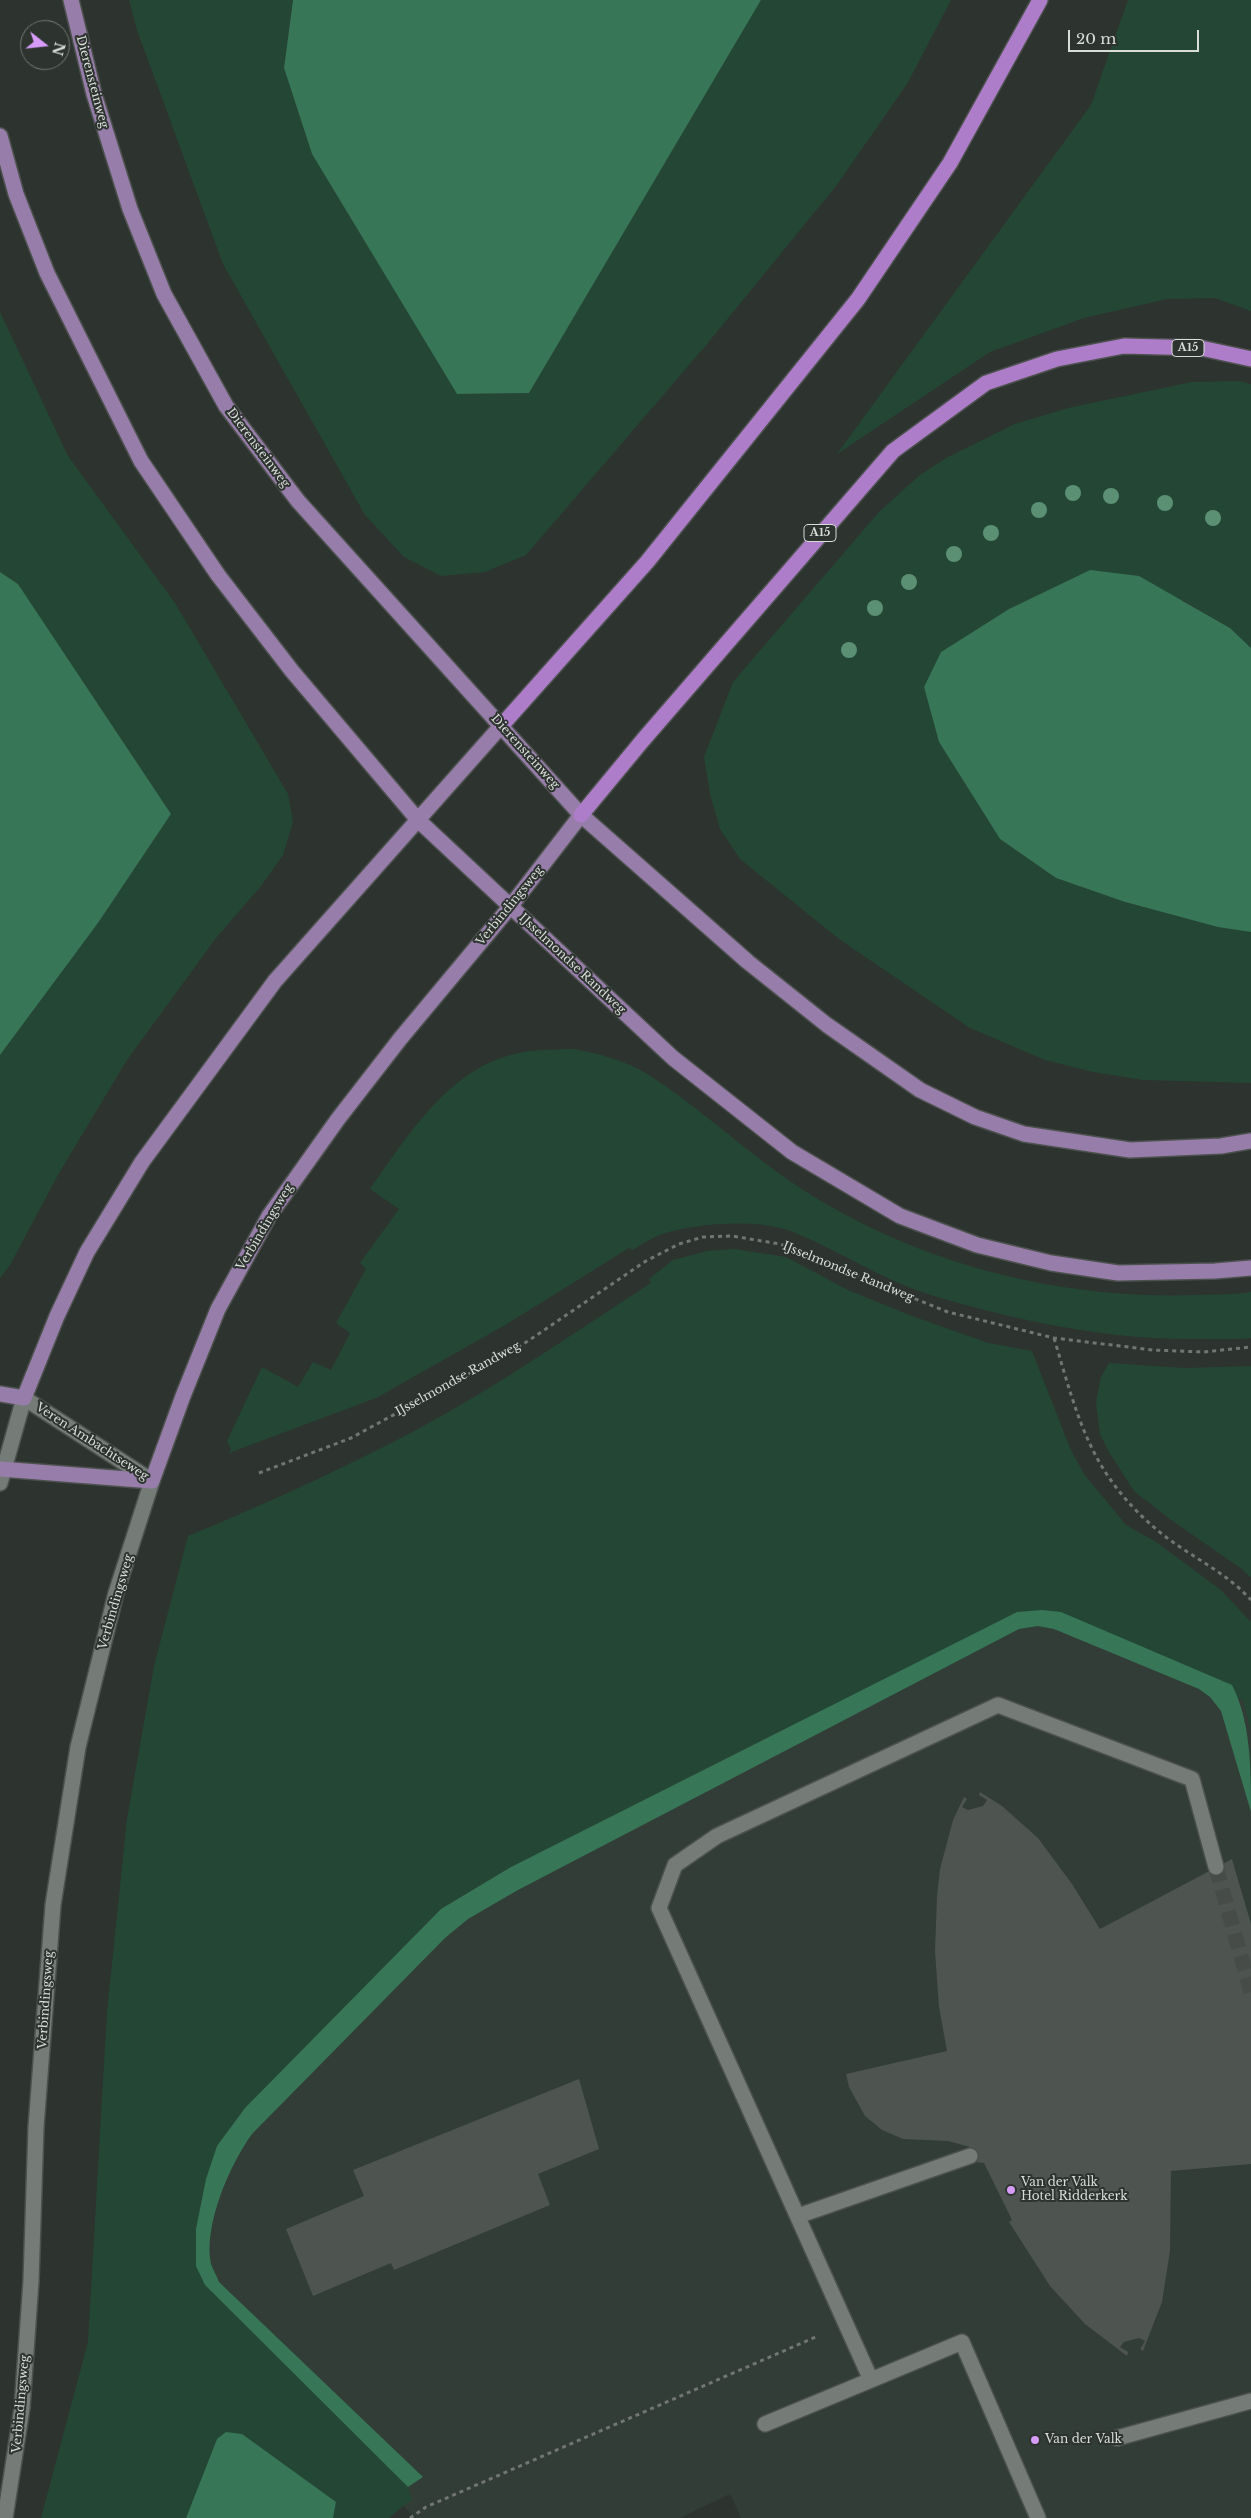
<!DOCTYPE html>
<html>
<head>
<meta charset="utf-8">
<style>
  body { margin:0 }
  #map { position:relative; width:1251px; height:2518px; overflow:hidden; background:#2d332f; font-family:"Libre Baskerville",serif }
  canvas { display:block }
  .north { position:absolute; left:20px; top:20px; width:50px; height:50px; box-sizing:border-box; background:#2d332f; border:1px solid #727773; border-radius:50%; rotate:106deg; font-size:14px; font-weight:700; line-height:20px; text-align:center; color:#d9ddda }
  .north::after { content:''; display:block; margin:auto; width:18px; height:22px; background:#d79bf9; clip-path:polygon(50% 0,100% 100%,50% 72%,0 100%) }
  .scale { position:absolute; left:1068px; top:30px; width:131px; height:22px; box-sizing:border-box; border:2px solid #d9ddda; border-top:0; padding-left:6px; font-size:15px; line-height:18px; white-space:nowrap; color:#d9ddda; -webkit-text-stroke:4px #2d332f; paint-order:stroke }
</style>
</head>
<body>
<div id="map">
<canvas width="1251" height="2518"></canvas>
<div class="north">N</div>
<div class="scale">20 m</div>
</div>
<script>
const c = document.querySelector('canvas').getContext('2d');
c.lineJoin = 'round';
function fill(path, color) { c.fillStyle = color; c.fill(path, 'evenodd'); }
function strokePath(path, color, width, dash) { c.strokeStyle = color; c.lineWidth = width; c.lineCap = dash ? 'butt' : 'round'; c.setLineDash(dash || []); c.stroke(path); }
function write(font, color, halo, rows, align = 'center') {
  c.font = font + ' "Libre Baskerville",serif'; c.lineWidth = 4; c.setLineDash([]); c.textBaseline = 'middle'; c.strokeStyle = halo; c.fillStyle = color; for (const [text, x, y, turn = 0] of rows) {
    c.save(); c.translate(x, y); c.rotate((+turn || 0) * Math.PI / 180); c.textAlign = isNaN(turn) ? turn : align; if (halo) c.strokeText(text, 0, 0); c.fillText(text, 0, 0); c.restore();
  }
}
fill(new Path2D(`
  M895,1580L1251,1654V2518H741L730,2494L680,2518H416L199,2312L175,2192L298,1999Z`), '#313d36');
fill(new Path2D(`
  M129,0H293L284,68L312,154L457,394L529,393L761,0H951L907,84L836,186L707,344L526,555L485,572L441,576L404,557L365,515L223,264L137,30Z
  M1128,0H1251V311L1215,298L1167,299L1084,318L990,352L837,454L1091,105Z
  M0,312L68,456L175,603L288,794L293,822L283,855L261,886L216,938L127,1060L59,1173L10,1265L0,1278V1055L98,923L171,814L18,584L0,572Z
  M1239,381L1251,384V648L1230,628L1184,601L1090,570L1009,609L941,652L924,687L939,742L1000,839L1056,878L1125,902L1180,917L1251,932V1083L1144,1080L1093,1072L1045,1060L970,1028L839,939L740,859L720,829L710,794L704,757L733,682L879,512L920,475L948,457L1015,424L1068,408L1192,382Z
  M575,1049C600,1054 627,1061 649,1075C702,1109 748,1154 800,1188C915,1263 1058,1300 1195,1295C1213,1294 1233,1295 1251,1292V1338C1234,1340 1215,1339 1198,1339C1107,1340 1018,1321 931,1295C882,1280 840,1251 793,1232C759,1218 694,1223 659,1235C650,1239 641,1245 633,1250L629,1248L507,1324L376,1398L229,1453L231,1449L227,1441L262,1367L298,1387L313,1362L331,1370L350,1333L336,1323L366,1269L360,1263L399,1209L370,1189C406,1139 444,1075 507,1056C529,1049 552,1050 575,1049Z
  M734,1249L786,1257L848,1290L912,1316L988,1343L1032,1351L1070,1448L1084,1474L1126,1525L1156,1542L1221,1590L1251,1622V1731L1243,1700L1017,1612L511,1867L441,1909L245,2108L217,2146L205,2285L408,2487L412,2499L389,2518H333L336,2502L217,2439L186,2518H41L88,2342L107,2012L127,1819L154,1666L188,1536C261,1506 331,1474 401,1438C488,1393 569,1336 651,1283L649,1279L673,1260L707,1251Z
  M1109,1363L1185,1368L1251,1366V1578L1242,1569L1171,1520L1134,1491L1109,1452L1100,1434L1096,1402L1101,1377Z`), '#244735');
fill(new Path2D(`
  M293,0H761L529,393L457,394L312,154L284,68Z
  M1090,570L1139,576L1230,628L1251,648V932L1218,927L1125,902L1056,878L1000,839L939,742L924,687L941,652L1009,609Z
  M0,572L18,584L171,814L98,923L0,1055Z
  M1042,1610L1061,1612L1232,1685C1251,1722 1251,1769 1251,1812L1221,1711L1210,1697L1199,1689L1054,1629L1038,1626L1019,1629L518,1890L468,1919L445,1938L252,2134C230,2164 203,2226 211,2264C213,2270 217,2276 219,2282L423,2477L408,2487L205,2285L196,2266V2229L206,2179L217,2146L245,2108L441,1909L511,1867L1017,1612Z
  M226,2432L242,2434L336,2502L333,2518H186L217,2439Z`), '#377657');
fill(new Path2D(`
  M980,1792L1002,1806L1038,1838L1072,1884L1100,1929L1232,1859L1251,1924V2164L1171,2171L1170,2251L1162,2302L1143,2351L1140,2349L1145,2341L1139,2338L1124,2342L1120,2347L1128,2352L1127,2356L1085,2324L1050,2286L1009,2222L1012,2220L984,2163L975,2162L972,2160L969,2152L970,2147L948,2141L903,2139L882,2130L865,2116L849,2087L846,2074L947,2051L939,2007L935,1951L937,1896L940,1869L953,1820L964,1797L967,1799L962,1807L968,1810L983,1806L987,1800L979,1795Z
  M579,2079L599,2149L538,2174L550,2205L394,2270L391,2263L313,2296L286,2229L364,2196L353,2170Z`), '#4e5450');
strokePath(new Path2D(`
  M1216,1867L1251,1992`), '#474c49', 15, [15, 8]);
const minor = new Path2D(`
  M0,1483L24,1398L152,1481L116,1593L78,1747L53,1905L36,2127L31,2281L22,2408L5,2518
  M798,2216L970,2156
  M765,2424L871,2380
  M1117,2438L1251,2401
  M1038,2518L962,2342L871,2380L659,1908L675,1865L717,1836L998,1705L1192,1779L1216,1867`);
const major = new Path2D(`
  M71,0L94,94L130,209L164,294L226,406L298,501L581,815L748,962L827,1025L920,1090L975,1117L1024,1134L1130,1150L1221,1146L1251,1141
  M0,136L16,194L47,273L141,461L218,575L292,671L418,820L673,1058L792,1152L900,1216L977,1245L1051,1263L1118,1273L1215,1271L1251,1268
  M0,1394L24,1398L57,1316L87,1252L142,1162L275,981L502,725
  M0,1469L152,1481L183,1396L218,1309L269,1216L338,1119L400,1039L510,907L581,815`);
const highway = new Path2D(`
  M502,725L647,562L858,299L950,163L1040,0
  M581,815L643,740L893,451L986,383L1057,359L1124,346L1201,348L1251,359`);
strokePath(minor, '#4c514e', 18);
strokePath(major, '#4c514e', 18);
strokePath(highway, '#4c514e', 18);
strokePath(new Path2D(`
  M1054,1338C1079,1422 1091,1476 1162,1534C1191,1557 1226,1572 1251,1600
  M259,1473L351,1438L522,1345L646,1261L679,1244L703,1237L732,1236L780,1244L948,1312L1054,1338L1153,1350L1204,1352L1251,1347
  M410,2518L426,2507L818,2336`), '#717672', 3, [4, 4]);
strokePath(minor, '#757c78', 15);
strokePath(major, '#977da9', 15);
strokePath(highway, '#ae7dc9', 15);
c.fillStyle = '#5b9074';
for (const [x, y] of [
  [1073,493],
  [1111,496],
  [1165,503],
  [1039,510],
  [1213,518],
  [991,533],
  [954,554],
  [909,582],
  [875,608],
  [849,650]
]) { c.beginPath(); c.arc(x, y, 8, 0, 2 * Math.PI); c.fill(); }
for (const [x, y, r, color] of [
  [1011,2190,5,"#d79bf9"],
  [1035,2440,5,"#d79bf9"]
]) { const dot = new Path2D(); dot.arc(x, y, r, 0, 2 * Math.PI); c.fillStyle = color; c.fill(dot); strokePath(dot, '#2d332f', 2); }
for (const [x, y, w] of [
  [1188,348,32],
  [820,533,32]
]) { const box = new Path2D(); box.roundRect(x - w / 2, y - 8.5, w, 17, 4); c.fillStyle = '#2d332f'; c.fill(box); strokePath(box, '#d9ddda', 1); }
write('bold 11px', '#d9ddda', null, [
  ["A15",1188,348],
  ["A15",820,533]
]);
write('12px', '#d9ddda', '#2d332f', [
  ["Dierensteinweg",92,82,75],
  ["Dierensteinweg",258,448,53],
  ["Dierensteinweg",525,752,48],
  ["Verbindingsweg",510,906,-51],
  ["IJsselmondse Randweg",572,964,43],
  ["Verbindingsweg",265,1227,-59],
  ["IJsselmondse Randweg",848,1272,22],
  ["IJsselmondse Randweg",458,1379,-29],
  ["Veren Ambachtseweg",92,1442,33],
  ["Verbindingsweg",116,1602,-74],
  ["Verbindingsweg",46,2000,-86],
  ["Verbindingsweg",21,2404,-85]
]);
write('12px', '#d9ddda', '#2d332f', [
  ["Van der Valk",1021,2183],
  ["Hotel Ridderkerk",1021,2197],
  ["Van der Valk",1045,2440]
], 'left');
</script>
</body>
</html>
